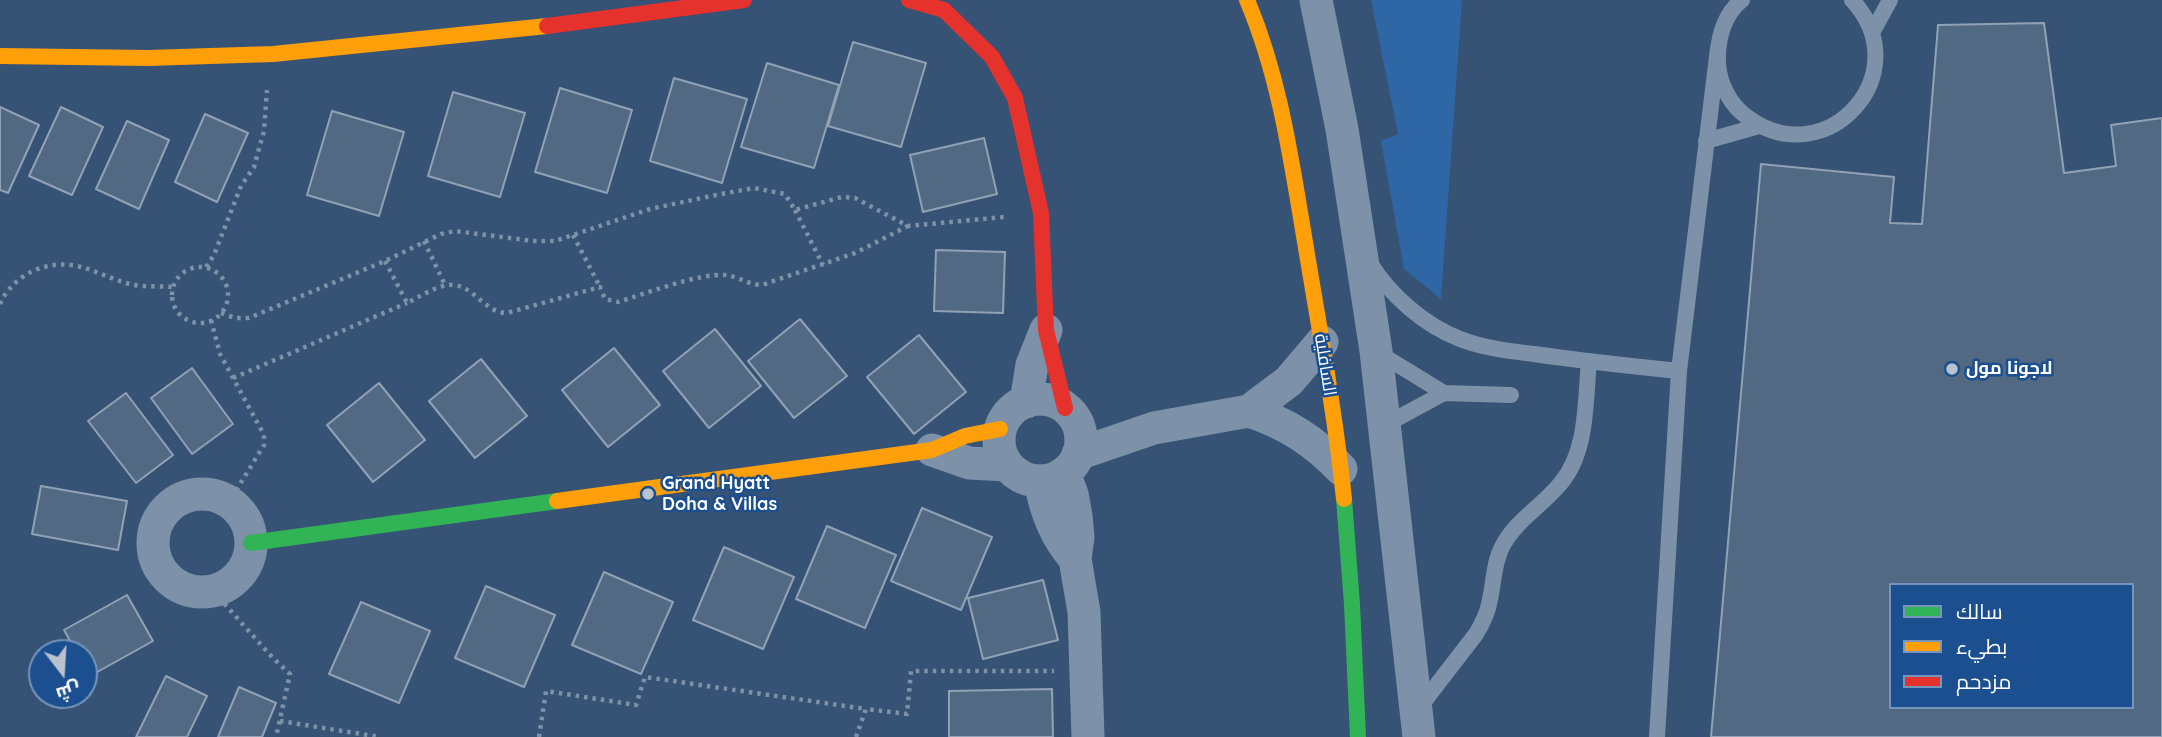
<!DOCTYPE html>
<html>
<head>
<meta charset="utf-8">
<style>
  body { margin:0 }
  #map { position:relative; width:2162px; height:737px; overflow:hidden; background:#365274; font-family:Quicksand,Cairo,sans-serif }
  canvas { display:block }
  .legend { position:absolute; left:1889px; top:583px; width:245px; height:126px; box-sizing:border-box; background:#1b4f8f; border:2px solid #7695bc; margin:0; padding:9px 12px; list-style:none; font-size:21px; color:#fff }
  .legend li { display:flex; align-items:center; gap:14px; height:35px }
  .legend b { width:35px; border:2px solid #7695bc }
  .north { position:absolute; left:28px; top:639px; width:70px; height:70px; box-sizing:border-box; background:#1b4f8f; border:2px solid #7695bc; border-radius:50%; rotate:163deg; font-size:19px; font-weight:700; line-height:28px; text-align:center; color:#fff }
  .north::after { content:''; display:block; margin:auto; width:24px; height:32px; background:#b9c2ce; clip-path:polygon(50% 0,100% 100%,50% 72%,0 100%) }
</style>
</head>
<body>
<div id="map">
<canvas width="2162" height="737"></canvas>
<ul class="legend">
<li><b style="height:9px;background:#30b455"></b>سالك</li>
<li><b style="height:9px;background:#ff9f0a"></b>بطيء</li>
<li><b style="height:9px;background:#e5322d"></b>مزدحم</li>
</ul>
<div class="north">ش</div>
</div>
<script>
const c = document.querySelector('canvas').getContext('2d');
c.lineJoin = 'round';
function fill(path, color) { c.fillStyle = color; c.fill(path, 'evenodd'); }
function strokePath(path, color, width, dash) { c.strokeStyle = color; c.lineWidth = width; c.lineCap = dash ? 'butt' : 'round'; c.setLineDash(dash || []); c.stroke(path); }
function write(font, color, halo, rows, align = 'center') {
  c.font = font + ' Quicksand,Cairo,sans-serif'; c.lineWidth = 5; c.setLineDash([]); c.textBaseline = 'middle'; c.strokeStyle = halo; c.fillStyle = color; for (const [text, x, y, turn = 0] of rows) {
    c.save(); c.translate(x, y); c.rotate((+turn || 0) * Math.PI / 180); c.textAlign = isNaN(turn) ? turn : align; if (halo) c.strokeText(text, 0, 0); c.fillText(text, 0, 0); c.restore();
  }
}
fill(new Path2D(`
  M1371,0H1462L1441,299L1404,269L1381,141L1398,134Z`), '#2f66a5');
const building = new Path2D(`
  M2044,23L2064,173L2116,166L2111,125L2162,118V737H1711L1761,164L1894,177L1890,223L1922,224L1938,25ZM1891,585H2132V707H1891Z
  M853,42L926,63L901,147L828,126Z
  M767,63L839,85L814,168L741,147Z
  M674,78L747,99L722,183L650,161Z
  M560,88L632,110L607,193L535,172Z
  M453,92L525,113L500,197L428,176Z
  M0,107L39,125L8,193L0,190Z
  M61,107L103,127L72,195L29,176Z
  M332,111L404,132L379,216L307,195Z
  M205,114L248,133L217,202L175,182Z
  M127,121L169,140L139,209L96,189Z
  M984,138L997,194L923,212L910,155Z
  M936,250L1005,252L1003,313L934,311Z
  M800,319L847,376L794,418L748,361Z
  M715,329L761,386L709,428L663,371Z
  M919,335L966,392L914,434L867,377Z
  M614,348L660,405L608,447L562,390Z
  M481,359L527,416L475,458L429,401Z
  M192,368L233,424L192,454L151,398Z
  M379,383L425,440L373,482L327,425Z
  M126,393L173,455L136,483L88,421Z
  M41,486L127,501L118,550L32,534Z
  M922,508L992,537L961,610L891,581Z
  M827,526L896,555L865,628L796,599Z
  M724,547L794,577L763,649L693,620Z
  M604,572L673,602L641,674L572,645Z
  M1043,580L1058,640L983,659L968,598Z
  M486,586L555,615L524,687L455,658Z
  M127,595L153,641L90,676L84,666V653H77L64,630Z
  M361,602L430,631L399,703L329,674Z
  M166,676L207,696L187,737H136Z
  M239,687L276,703L262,737H218Z
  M1052,689L1053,737H949V691Z`);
fill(building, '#526984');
strokePath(building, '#92a2b6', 2);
strokePath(new Path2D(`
  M795,210L823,265
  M573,235L600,287
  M424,241L445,285
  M385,261L407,303C419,297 431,289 443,286C471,278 482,313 507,313L600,287L605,299L618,302C645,294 698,273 725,275C738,276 748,285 762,285L855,253L908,226
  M206,267L214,255L241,186L254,167L264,131L267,90
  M172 295a28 28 0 1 1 56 0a28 28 0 1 1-56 0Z
  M0,304C12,276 46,259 77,266C96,270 114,281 134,285C146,287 160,286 172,287
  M221,313L235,318H249L385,261L441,234L455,231L533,241H555L650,209L716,195L754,188L785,194L795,210L842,197L855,198L908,226L1004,217
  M211,320L220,354L264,435V445L229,502
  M233,378L407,303
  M213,591L272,657L290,674L276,737
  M280,721L380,737
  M539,737L546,691L636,705L645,677L866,709
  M856,737L866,709L907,714L911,671H1054`), '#7d92a8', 4.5, [3.5, 5]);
strokePath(new Path2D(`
  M1742,0C1723,15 1717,41 1718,63C1719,83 1730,105 1747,117C1826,176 1920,73 1852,0
  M1872,33L1890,0
  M1706,141L1759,126
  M1370,263C1391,296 1424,325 1460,339C1483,348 1509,351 1534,354C1582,361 1630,366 1679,371
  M1377,352L1444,393
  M1383,426L1444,393L1511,395
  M1419,708L1476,634C1482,624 1487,615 1489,604C1494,585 1493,564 1502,547C1515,521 1542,506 1560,484C1588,452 1585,401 1589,361
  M1657,737L1679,371L1718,48`), '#7d92a8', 16);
strokePath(new Path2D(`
  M1316,0L1342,129L1376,351L1419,737
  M999 440a41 41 0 1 1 82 0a41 41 0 1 1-82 0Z
  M1026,402L1032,365L1046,330
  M1249,411C1286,423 1314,441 1341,469
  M932,450L969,463L1007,465
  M1078,454L1154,428L1249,411L1289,381L1322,342
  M1064,473L1072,494L1076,516L1078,537L1075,559L1084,612L1088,737
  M1040,481C1046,512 1055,536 1075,559
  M153 543a49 49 0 1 1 98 0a49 49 0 1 1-98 0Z`), '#7d92a8', 33);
strokePath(new Path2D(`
  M1344,499L1352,604L1358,737
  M251,543L557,501`), '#30b455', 16);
strokePath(new Path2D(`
  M1247,0C1280,78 1291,159 1305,242C1319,327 1335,412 1344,499
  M0,56L148,58L273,54L547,26
  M557,501L932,450L965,436L1000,429`), '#ff9f0a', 16);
strokePath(new Path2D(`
  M909,0L944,10L992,57L1015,98L1041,213L1046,330L1065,408
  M547,26L744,0`), '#e5322d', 16);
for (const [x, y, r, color] of [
  [1952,369,7,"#b9c2ce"],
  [648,494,7,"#b9c2ce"]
]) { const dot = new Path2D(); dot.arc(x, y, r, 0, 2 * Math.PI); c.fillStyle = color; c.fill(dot); strokePath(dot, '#1b4f8f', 2.5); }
write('18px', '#fff', '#1b4f8f', [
  ["السافلية",1325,365,81]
]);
write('bold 18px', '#fff', '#1b4f8f', [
  ["لاجونا مول",1966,369],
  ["Grand Hyatt",662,484],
  ["Doha & Villas",662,505]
], 'left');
</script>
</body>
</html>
